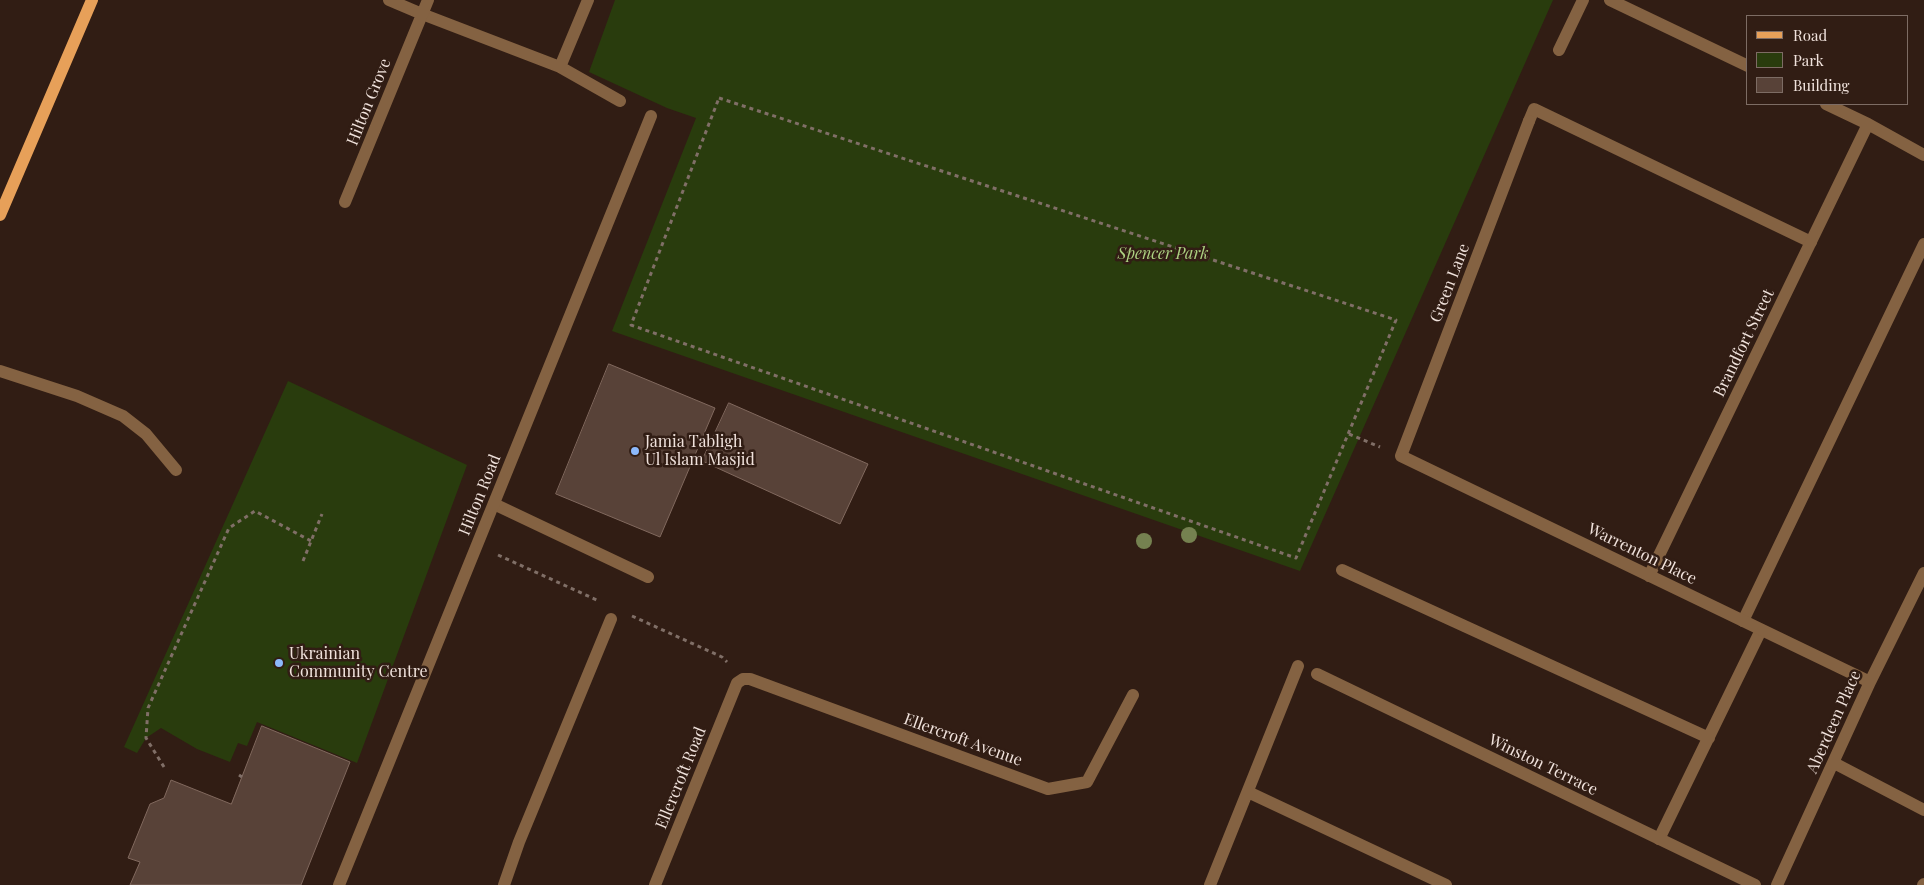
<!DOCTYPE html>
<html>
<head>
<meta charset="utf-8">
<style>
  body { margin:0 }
  #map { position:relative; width:1924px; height:885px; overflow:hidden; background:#311d14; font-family:"Playfair Display",serif }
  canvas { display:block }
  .legend { position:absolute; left:1746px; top:15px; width:162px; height:90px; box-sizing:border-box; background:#311d14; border:1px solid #7d6c64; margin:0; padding:6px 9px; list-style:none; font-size:15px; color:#f0e2dc }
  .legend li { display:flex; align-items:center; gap:10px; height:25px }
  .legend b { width:25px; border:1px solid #7d6c64 }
</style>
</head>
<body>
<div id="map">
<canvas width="1924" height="885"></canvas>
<ul class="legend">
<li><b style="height:6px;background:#e7a059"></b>Road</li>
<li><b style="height:14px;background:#293c0d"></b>Park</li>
<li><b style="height:14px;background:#584238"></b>Building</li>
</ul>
</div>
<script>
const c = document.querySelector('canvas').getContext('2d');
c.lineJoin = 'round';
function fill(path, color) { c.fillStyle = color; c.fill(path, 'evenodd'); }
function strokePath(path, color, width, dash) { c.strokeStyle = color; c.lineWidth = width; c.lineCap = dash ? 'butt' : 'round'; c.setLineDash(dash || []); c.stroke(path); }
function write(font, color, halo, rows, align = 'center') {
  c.font = font + ' "Playfair Display",serif'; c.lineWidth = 5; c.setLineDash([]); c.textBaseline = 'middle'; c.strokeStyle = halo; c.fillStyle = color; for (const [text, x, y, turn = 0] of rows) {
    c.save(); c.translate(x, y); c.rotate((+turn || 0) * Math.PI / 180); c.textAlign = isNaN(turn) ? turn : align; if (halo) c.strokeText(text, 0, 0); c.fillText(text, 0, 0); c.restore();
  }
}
fill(new Path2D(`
  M615,0H1553L1300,571L612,331L696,118L667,108L589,72Z
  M288,381L467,465L357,763L257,722L247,746L238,743L230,762L197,749L161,728L146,738L137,753L124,747Z`), '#293c0d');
const building = new Path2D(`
  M609,364L715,408L660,537L556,494Z
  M729,403L868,464L840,524L702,461Z
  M262,726L350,762L301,885H130L140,862L128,858L150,804L164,798L171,780L231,804Z`);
fill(building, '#584238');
strokePath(building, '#81695e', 1);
strokePath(new Path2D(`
  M719,98L1396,320L1296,558L631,325Z
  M1349,434L1380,447
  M498,555L599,601
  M303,561L322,514
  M632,616L722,657L727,662
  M164,767L146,738L148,708L229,528L255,511L311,541
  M239,775L242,777`), '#806f67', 3, [4, 4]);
strokePath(new Path2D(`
  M422,14L560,67L588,0
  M1559,50L1583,0
  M560,67L620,101
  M1529,121L1534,109L1811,242
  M0,371L77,396L123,416L146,434L176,470
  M494,504L648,577
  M1342,570L1709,738
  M1743,621L1924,244
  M1248,792L1446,885
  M1659,839L1761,630
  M504,885L519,842L611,619
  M1210,885L1298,666
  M1923,885L1924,884`), '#846242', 12);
strokePath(new Path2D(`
  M389,0L422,14
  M1610,0L1748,66
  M1826,104L1868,124L1924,155
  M1529,121L1401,456L1870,682
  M345,202L428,0
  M1649,576L1868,124
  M1317,674L1755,885
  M1834,763L1924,810
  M339,885L651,116
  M655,885L737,683L743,679H750L1048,789L1087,782L1133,695
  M1777,885L1870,682L1924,573`), '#846242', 12);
strokePath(new Path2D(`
  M0,215L92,0`), '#e7a059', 12);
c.fillStyle = '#758150';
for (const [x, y] of [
  [1189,535],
  [1144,541]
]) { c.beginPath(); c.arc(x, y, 8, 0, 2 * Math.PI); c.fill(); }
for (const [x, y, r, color] of [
  [635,451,5,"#8cb9fc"],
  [279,663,5,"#8cb9fc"]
]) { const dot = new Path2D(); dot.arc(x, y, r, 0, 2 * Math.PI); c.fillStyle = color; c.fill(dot); strokePath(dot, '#311d14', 2); }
write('16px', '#f0e2dc', '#311d14', [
  ["Hilton Grove",369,102,-68],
  ["Green Lane",1450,283,-69],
  ["Brandfort Street",1744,343,-64],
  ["Hilton Road",480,495,-68],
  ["Warrenton Place",1642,554,26],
  ["Aberdeen Place",1834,722,-66],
  ["Ellercroft Avenue",963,740,20],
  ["Winston Terrace",1543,765,26],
  ["Ellercroft Road",681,778,-68]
]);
write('italic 16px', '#add282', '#311d14', [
  ["Spencer Park",1163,254]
]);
write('16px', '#f0e2dc', '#311d14', [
  ["Jamia Tabligh",645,442],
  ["Ul Islam Masjid",645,460],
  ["Ukrainian",289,654],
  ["Community Centre",289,672]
], 'left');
</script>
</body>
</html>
